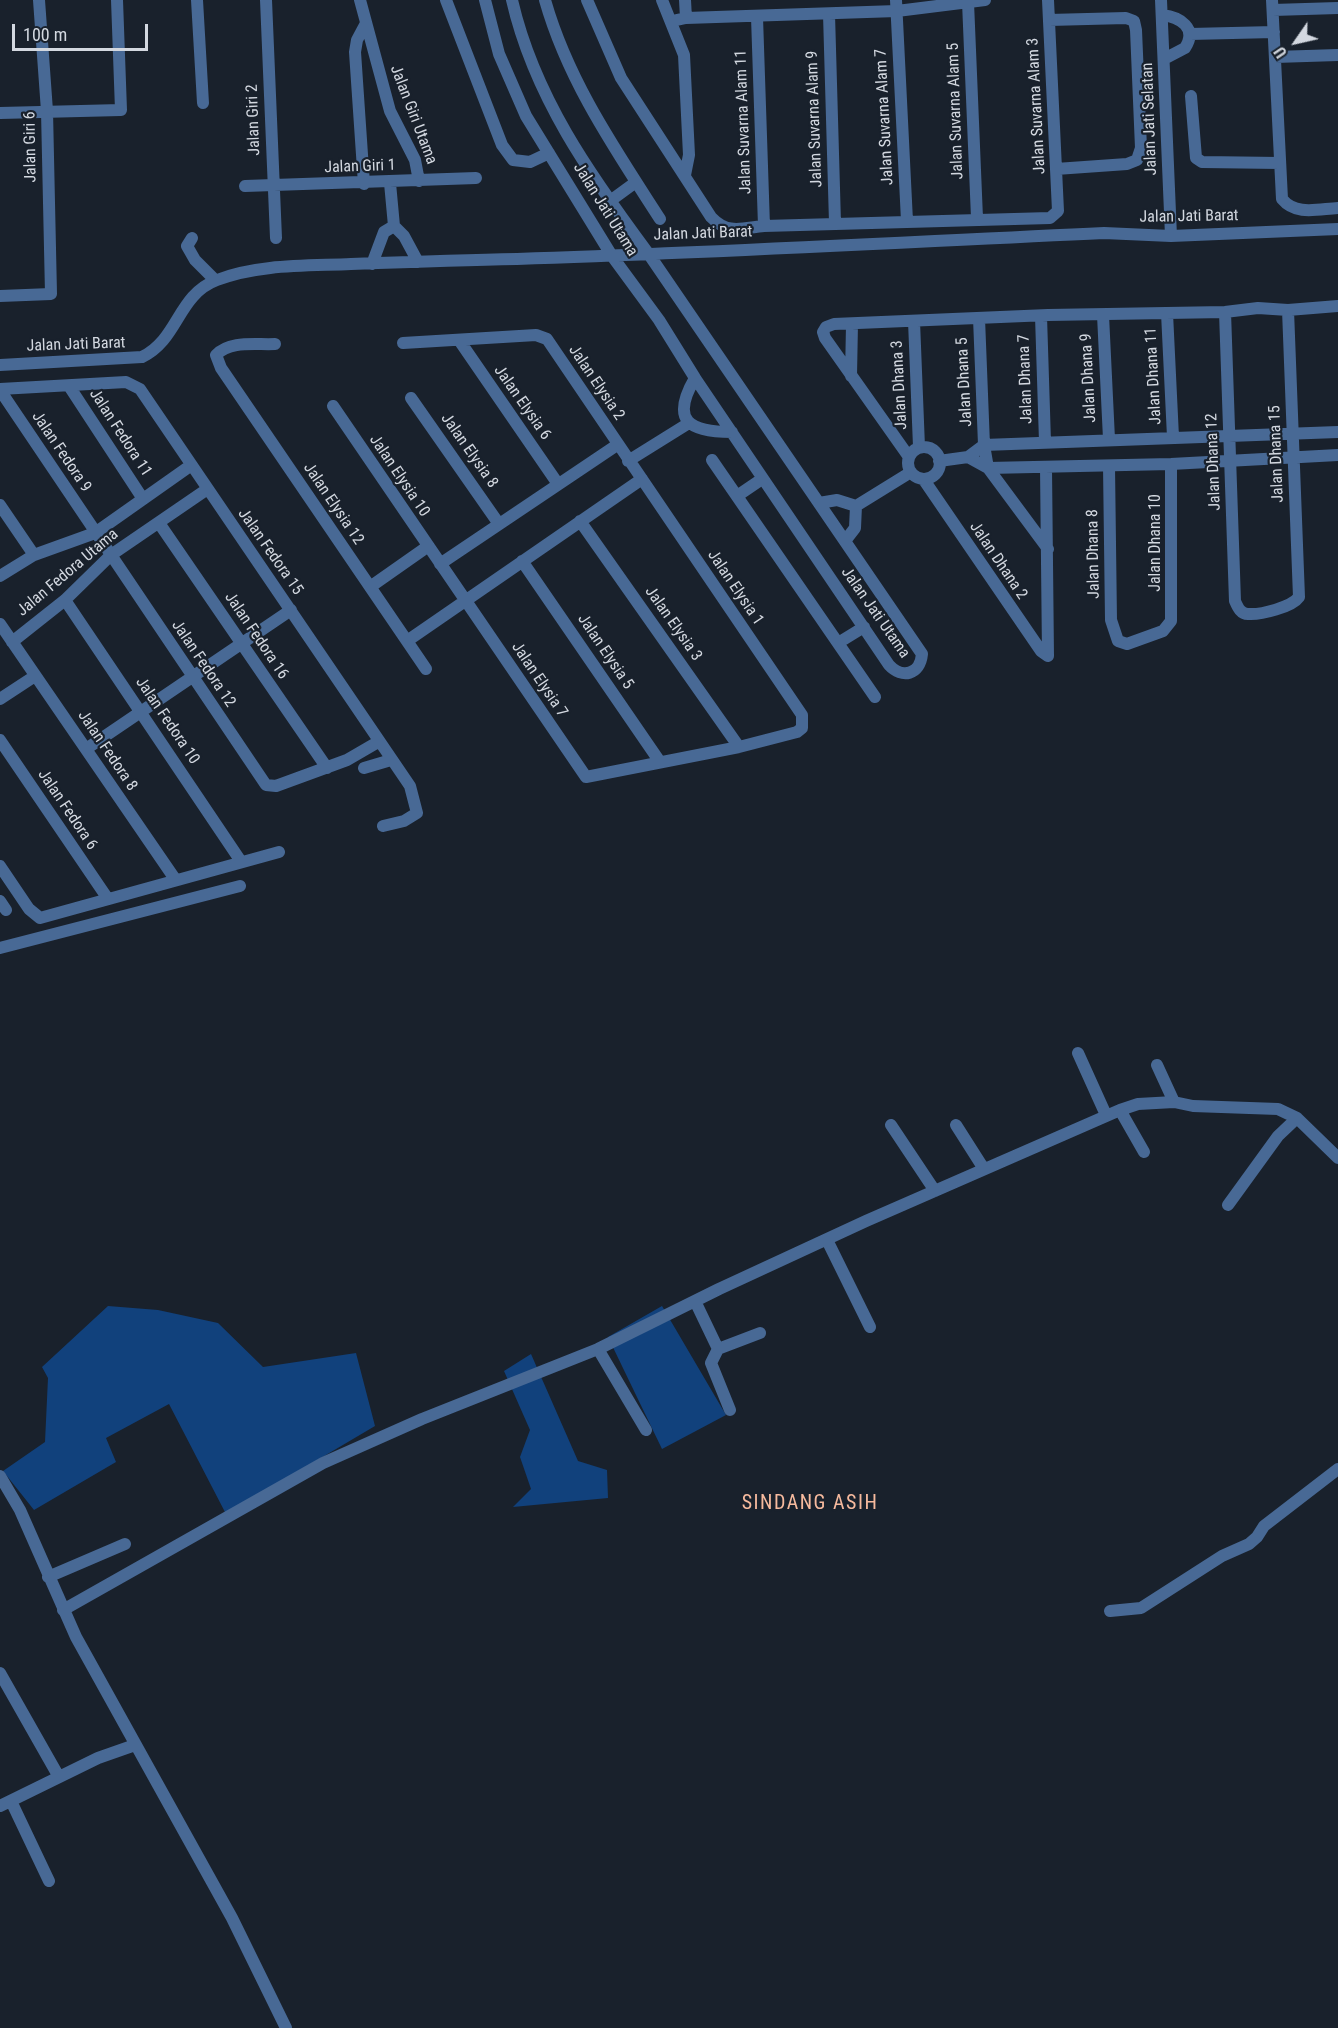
<!DOCTYPE html>
<html>
<head>
<meta charset="utf-8">
<style>
  body { margin:0 }
  #map { position:relative; width:1338px; height:2028px; overflow:hidden; background:#19212c; font-family:"Roboto Condensed",sans-serif }
  canvas { display:block }
  .north { position:absolute; left:1266px; top:12px; width:60px; height:60px; -webkit-text-stroke:4px #19212c; paint-order:stroke; rotate:236deg; font-size:16px; font-weight:700; line-height:24px; text-align:center; color:#d3d8e0 }
  .north::after { content:''; display:block; margin:auto; width:21px; height:27px; background:#d3d8e0; clip-path:polygon(50% 0,100% 100%,50% 72%,0 100%) }
  .scale { position:absolute; left:12px; top:24px; width:136px; height:27px; box-sizing:border-box; border:3px solid #d3d8e0; border-top:0; padding-left:8px; font-size:18px; line-height:21px; white-space:nowrap; color:#d3d8e0; -webkit-text-stroke:4px #19212c; paint-order:stroke }
</style>
</head>
<body>
<div id="map">
<canvas width="1338" height="2028"></canvas>
<div class="north">U</div>
<div class="scale">100 m</div>
</div>
<script>
const c = document.querySelector('canvas').getContext('2d');
c.lineJoin = 'round';
function fill(path, color) { c.fillStyle = color; c.fill(path, 'evenodd'); }
function strokePath(path, color, width, dash) { c.strokeStyle = color; c.lineWidth = width; c.lineCap = dash ? 'butt' : 'round'; c.setLineDash(dash || []); c.stroke(path); }
function write(font, color, halo, rows, align = 'center') {
  c.font = font + ' "Roboto Condensed",sans-serif'; c.lineWidth = 4.5; c.setLineDash([]); c.textBaseline = 'middle'; c.strokeStyle = halo; c.fillStyle = color; for (const [text, x, y, turn = 0] of rows) {
    c.save(); c.translate(x, y); c.rotate((+turn || 0) * Math.PI / 180); c.textAlign = isNaN(turn) ? turn : align; if (halo) c.strokeText(text, 0, 0); c.fillText(text, 0, 0); c.restore();
  }
}
fill(new Path2D(`
  M108,1306L158,1310L218,1323L263,1367L356,1353L375,1426L226,1514L169,1404L106,1438L116,1462L34,1510L3,1471L45,1442L48,1378L42,1367Z
  M662,1306L726,1415L662,1449L608,1337Z
  M531,1354L578,1461L607,1470L608,1498L513,1507L531,1489L520,1457L530,1430L504,1371Z`), '#11417c');
strokePath(new Path2D(`
  M197,0L203,103
  M266,0L276,238
  M360,0L390,111L415,160L419,181
  M446,0L502,145L513,160L530,162L549,153
  M485,0L499,54L526,116L612,256L659,320L695,378L889,665C902,679 920,675 922,654L648,253C590,175 534,96 512,0
  M545,0C568,81 615,149 660,219
  M587,0L621,78L711,217C728,235 742,228 764,226L1050,218L1058,211L1048,0
  M662,0L684,55L689,155L685,175
  M685,0L686,18
  M896,0L907,221
  M1161,0L1171,236
  M1272,0L1282,199C1296,216 1318,209 1338,208
  M968,2L977,218
  M1273,10L1338,8
  M829,14L835,223
  M1162,15C1180,17 1198,28 1185,48L1164,59
  M757,17L764,226
  M1049,20L1126,18L1134,21L1136,30L1141,148L1137,160L1127,164L1056,169
  M672,21L686,18L897,11L985,0
  M1190,34L1274,32
  M1275,57L1338,55
  M1191,96L1196,158L1202,162L1280,163
  M0,113L121,110L117,0
  M390,183L394,226
  M364,184L355,52L357,40L365,25
  M245,186L476,178
  M610,201L636,182
  M192,238L187,246L195,260L215,280
  M372,264L384,232L394,226L404,236L418,262
  M0,296L51,294L47,111L39,0
  M1225,312L1235,601C1238,608 1241,614 1248,614C1261,615 1292,607 1299,597L1288,310
  M1167,313L1173,437
  M1103,315L1109,439
  M1041,316L1045,442
  M979,318L984,445L988,468L1048,549
  M914,321L919,447
  M459,340L558,484
  M275,344C256,345 230,340 216,355L221,368L426,669
  M0,365L142,357C179,339 177,295 217,280C258,264 307,266 351,264C406,262 461,260 517,259C712,253 908,242 1104,233L1171,236L1338,229
  M851,376L852,324
  M695,378C670,421 689,432 732,432
  M69,386L143,499
  M0,389L126,382L140,389L410,786L417,813L404,821L383,826
  M0,390L266,785L276,786L347,760L378,742
  M411,398L499,524
  M333,406L586,777L739,747L797,732L802,728V715L547,339L536,335L403,343
  M908 463a16 16 0 1 1 32 0a16 16 0 1 1-32 0Z
  M909,457L825,338L823,332L826,327L834,324L1048,315L1225,312L1258,308L1288,310L1338,306
  M968,457L988,468L1171,464L1338,455
  M712,460L875,697
  M628,461L689,423
  M939,461L968,457L984,445L1338,432
  M1109,466L1111,620L1118,641L1127,644L1163,631L1171,621V464
  M924,480L1041,651L1048,656L1046,468
  M737,496L762,479
  M819,503L837,500L856,506
  M0,505L34,555
  M856,506L911,472
  M580,521L739,747
  M159,523L327,768
  M845,541L855,528L856,506
  M522,561L660,762
  M440,564L617,445
  M0,576L34,555L95,533L190,466
  M370,587L427,547
  M65,600L240,860
  M0,624L175,879
  M407,641L642,479
  M12,642L65,600L111,555L206,490
  M838,643L864,627
  M0,699L35,676
  M0,740L108,899
  M86,749L291,610
  M364,768L391,760
  M0,866L29,909L40,918L279,852
  M0,901L6,910
  M0,948L240,886
  M1078,1053L1106,1115
  M1157,1065L1174,1102
  M1120,1110L1144,1152
  M891,1125L935,1191
  M956,1125L984,1169
  M1228,1205L1278,1136L1297,1118
  M827,1240L870,1327
  M695,1301L718,1349L711,1363L730,1410
  M598,1349L646,1430
  M718,1349L760,1333
  M0,1476L20,1510L76,1637L232,1918L286,2028
  M48,1577L125,1544
  M63,1610L323,1463L422,1419L598,1349L719,1289L866,1221L1120,1110L1138,1104L1174,1102L1193,1106L1278,1109L1297,1118L1338,1158
  M1110,1611L1141,1608L1222,1556L1249,1544L1257,1537L1264,1526L1338,1469
  M0,1673L59,1777
  M11,1801L49,1881
  M0,1806L98,1758L135,1745`), '#486995', 12);
write('16px', '#d3d8e0', '#19212c', [
  ["Jalan Suvarna Alam 3",1037,106,-93],
  ["Jalan Suvarna Alam 5",956,111,-92],
  ["Jalan Giri Utama",413,115,69],
  ["Jalan Suvarna Alam 7",885,117,-93],
  ["Jalan Suvarna Alam 9",815,119,-92],
  ["Jalan Jati Selatan",1150,119,-92],
  ["Jalan Giri 2",254,120,-92],
  ["Jalan Suvarna Alam 11",744,122,-92],
  ["Jalan Giri 6",31,147,-91],
  ["Jalan Giri 1",360,167,-2],
  ["Jalan Jati Utama",605,210,58],
  ["Jalan Jati Barat",1189,217,-1],
  ["Jalan Jati Barat",703,234,-2],
  ["Jalan Jati Barat",76,345,-2],
  ["Jalan Dhana 11",1154,376,-93],
  ["Jalan Dhana 9",1089,378,-93],
  ["Jalan Dhana 7",1026,379,-92],
  ["Jalan Dhana 5",965,382,-93],
  ["Jalan Elysia 2",596,383,56],
  ["Jalan Dhana 3",900,385,-93],
  ["Jalan Elysia 6",522,403,55],
  ["Jalan Fedora 11",120,433,57],
  ["Jalan Elysia 8",469,451,55],
  ["Jalan Fedora 9",61,452,56],
  ["Jalan Dhana 15",1277,454,-92],
  ["Jalan Dhana 12",1214,462,-92],
  ["Jalan Elysia 10",399,476,56],
  ["Jalan Elysia 12",333,504,56],
  ["Jalan Dhana 10",1156,543,-90],
  ["Jalan Fedora 15",270,552,55],
  ["Jalan Dhana 8",1094,554,-91],
  ["Jalan Dhana 2",998,561,56],
  ["Jalan Fedora Utama",68,573,-40],
  ["Jalan Elysia 1",735,588,56],
  ["Jalan Jati Utama",875,613,55],
  ["Jalan Elysia 3",673,624,55],
  ["Jalan Fedora 16",256,636,56],
  ["Jalan Elysia 5",605,652,56],
  ["Jalan Fedora 12",203,664,56],
  ["Jalan Elysia 7",539,680,56],
  ["Jalan Fedora 10",167,721,56],
  ["Jalan Fedora 8",107,751,56],
  ["Jalan Fedora 6",67,810,56]
]);
c.letterSpacing = '1.5px';
write('20px', '#f6ba9e', '#19212c', [
  ["SINDANG ASIH",810,1504]
]);
c.letterSpacing = '0px';
</script>
</body>
</html>
